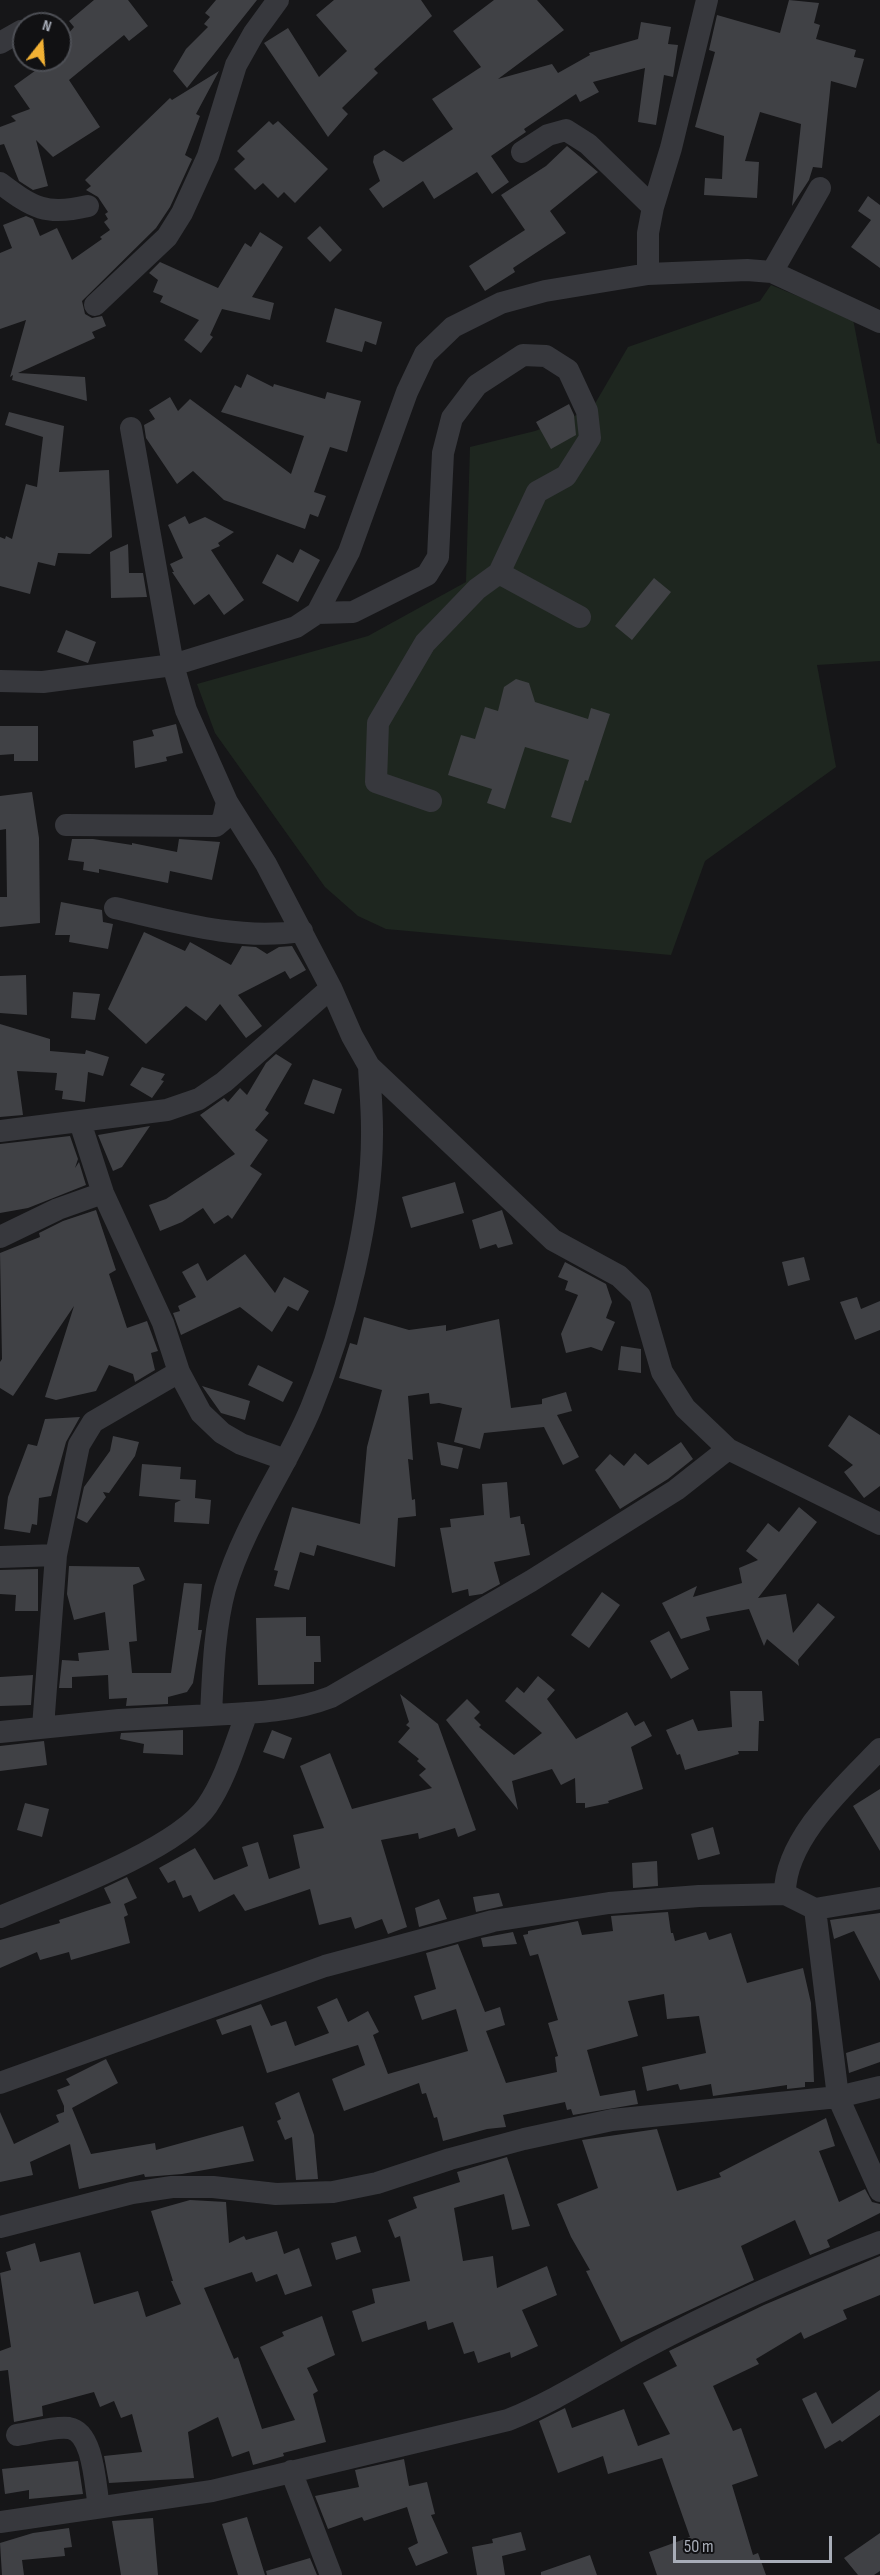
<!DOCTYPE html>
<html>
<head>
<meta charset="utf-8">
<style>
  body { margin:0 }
  #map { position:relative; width:880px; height:2575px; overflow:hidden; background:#161618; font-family:"Sofia Sans Condensed",sans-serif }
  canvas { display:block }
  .north { position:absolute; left:12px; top:12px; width:60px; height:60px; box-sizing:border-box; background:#111113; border:2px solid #4d4f55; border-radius:50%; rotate:17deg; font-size:16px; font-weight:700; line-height:24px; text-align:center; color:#a8adb8 }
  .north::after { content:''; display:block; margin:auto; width:21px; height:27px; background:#f2b134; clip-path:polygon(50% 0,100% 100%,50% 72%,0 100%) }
  .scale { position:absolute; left:673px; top:2536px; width:159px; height:27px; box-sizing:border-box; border:3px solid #a8adb8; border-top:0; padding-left:8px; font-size:18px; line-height:21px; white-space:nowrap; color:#a8adb8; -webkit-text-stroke:4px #111113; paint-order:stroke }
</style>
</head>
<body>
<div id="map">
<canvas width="880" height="2575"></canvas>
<div class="north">N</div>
<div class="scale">50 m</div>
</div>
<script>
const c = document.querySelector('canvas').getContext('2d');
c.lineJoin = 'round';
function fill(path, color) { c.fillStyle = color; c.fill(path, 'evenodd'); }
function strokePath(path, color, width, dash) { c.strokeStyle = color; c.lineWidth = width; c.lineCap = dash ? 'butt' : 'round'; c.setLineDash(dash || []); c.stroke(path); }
fill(new Path2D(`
  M771,285L853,319L877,443L880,444V661L817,665L836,767L705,861L671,955L386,929L358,916L325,887L215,733L197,684L368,636L466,582L470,447L535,431L587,411L593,407L628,347L760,301Z`), '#1e261f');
fill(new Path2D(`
  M94,0H128L148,26L129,41L124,35L69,80L100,127L53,157L36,140L48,186L33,190L19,181L4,144L0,145V127L16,121L11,116L30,109L14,86L50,60H60V53L67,47L62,41L74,27L69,21Z
  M216,0H257L187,88L173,71L186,49L208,27L204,24L210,17L205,13Z
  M334,0H421L432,16L374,69L378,73L342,108L348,114L328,137L264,43L288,28L319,77L347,51L316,15Z
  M494,0H537L564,30L498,79L552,64L558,73L590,55L589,53L638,39L641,22L671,27L668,44L678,45L673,77L664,75L656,125L638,122L645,68L593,82L599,92L580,102L576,94L524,129L526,132L491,156L509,182L492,194L477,172L434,199L423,181L383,208L369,189L380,181L373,162L374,156L384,150L403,162L453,129L432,99L481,67L453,31Z
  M789,0L819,3L814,23L820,25L816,39L856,50L854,57L864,59L856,88L831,81L822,168L813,167L809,180L792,206L801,124L760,112L745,161L759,162L757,198L704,195L705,178L722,179L724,136L695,127L715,52L709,50L717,15L780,33Z
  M219,71L196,114L200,116L185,155L192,159L170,207L156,228L82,301L85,314L92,318L102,316L106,326L92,332L95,338L18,373L85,377L87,401L12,380L13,375L10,377L26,320L0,329V253L12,248L3,225L26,216L33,219L40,236L57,228L72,260L102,239L100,237L110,230L104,222L108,219L105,214L108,212L98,197L86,190L91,186L85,180L170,98L172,100Z
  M269,121L273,125L278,121L328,169L295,203L284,192L278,198L263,183L255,190L234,169L245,159L237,151Z
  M567,146L598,172L550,211L566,233L513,268L515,272L485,291L469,266L525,230L501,195L546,166Z
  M868,196L880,205V268L851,247L871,220L858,211Z
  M320,226L342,250L330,262L307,238Z
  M260,232L283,247L252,297L274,303L270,320L222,309L210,335L213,337L201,353L184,340L199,320L160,302L163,296L153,292L158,280L149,273L160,262L218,288L245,243L251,247Z
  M335,308L382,322L376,345L365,341L362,352L326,342Z
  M247,374L273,387L274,384L325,399L327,392L361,401L347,452L330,447L314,492L326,496L318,517L310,514L305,529L224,500L193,471L177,484L146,438L144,425L155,419L149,410L170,397L178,411L190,399L291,474L304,436L221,412L235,385L241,388Z
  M569,404L574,415L576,435L551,449L536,422Z
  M9,412L64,426L59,472L109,470L112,537L90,554L58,553L55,566L38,562L30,594L0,586V537L5,539L6,536L12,539L26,484L37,487L43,437L5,425Z
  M185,516L189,524L205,517L234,532L218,543L220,546L211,550L244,600L224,615L209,594L194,605L172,572H174L170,564L183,558L168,525Z
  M128,544L129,573H143L147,597L111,598L110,552Z
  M300,549L320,560L298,602L262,583L277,554L293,563Z
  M654,578L671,592L632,640L615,626Z
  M66,630L96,642L88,663L57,652Z
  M516,679L529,683L535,702L588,719L591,708L610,714L588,781L585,780L571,823L551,817L569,760L525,747L505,809L487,803L492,789L448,775L461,735L475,739L485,707L498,711L504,687Z
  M176,724L183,753L166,757L167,761L135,768L133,741L154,736L152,730Z
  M0,726H38V761H14V754L0,755Z
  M32,792L39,838L40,923L0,927V897H7L6,829L0,830V796Z
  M72,839H93L132,845V843L177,852L179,839L220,842L212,880L170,871L168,883L99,869V873L83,870L84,862L68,860Z
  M61,902L102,910L103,922L113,924L108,949L69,942L70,935H55Z
  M144,932L185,951L190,942L231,965L242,946L256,947L267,954L279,947L292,946L306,970L290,979L285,971L238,995L262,1026L246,1038L220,1004L206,1021L186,1006L146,1044L108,1009Z
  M26,975L27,1015L0,1013V976Z
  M73,992L100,994L95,1020L71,1018Z
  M0,1024L50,1039V1051L85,1054L86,1050L109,1057L103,1076L88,1072L85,1102L62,1099L63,1091L55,1090L57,1073L17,1071L23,1115L0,1117Z
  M276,1054L292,1064L265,1110L269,1113L255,1130L268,1140L250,1166L262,1174L232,1219L228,1215L214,1224L203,1208L182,1222L160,1231L149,1205L166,1199L235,1154L200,1115L224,1098L228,1102L240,1088L247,1095L266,1063Z
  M142,1067L165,1074L161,1080L164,1081L152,1098L130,1085Z
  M313,1079L342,1089L334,1114L304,1104Z
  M150,1126L122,1167L113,1171L98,1135Z
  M70,1136L78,1159L75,1168L79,1162L86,1185L28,1208L0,1213V1144Z
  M455,1182L464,1213L411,1228L402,1197Z
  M96,1210L116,1270L109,1274L127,1328L147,1321L158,1351L151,1353L155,1370L135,1382L133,1374L109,1365L96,1391L56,1400L45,1397L74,1306L13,1396L0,1388V1362L2,1359L0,1253L40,1237L39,1233L63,1221Z
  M502,1210L513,1244L498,1248L496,1244L480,1249L472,1220Z
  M245,1254L275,1293L284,1277L309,1291L298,1311L288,1306L272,1332L240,1307L181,1335L173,1313L180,1311L178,1306L196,1297L182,1272L198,1263L207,1281Z
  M804,1257L810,1280L788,1286L782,1262Z
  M565,1262L606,1284L612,1302L606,1318L615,1322L602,1351L591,1347L566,1353L561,1334L578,1295L565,1290L568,1281L558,1277Z
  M857,1297L861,1309L880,1301V1330L855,1340L840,1302Z
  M364,1317L409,1330L446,1325V1331L499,1319L511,1408L542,1404V1399L566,1392L572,1411L557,1415L579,1457L563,1465L544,1427L484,1433L480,1449L454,1442L462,1408L439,1403L430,1404L429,1393L408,1396L413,1460L408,1459L412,1500L415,1499L416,1516L398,1518L395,1567L317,1545L314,1556L300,1552L289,1590L274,1586L278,1571L274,1570L292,1507L360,1524L367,1447L382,1390L339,1378L350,1343L357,1345Z
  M621,1346L641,1349V1373L618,1370Z
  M258,1365L293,1382L283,1402L248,1385Z
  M202,1386L250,1401L245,1420L221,1413Z
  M849,1415L880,1435V1486L864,1498L844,1472L853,1465L828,1446Z
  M80,1417L66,1442L51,1496L39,1498L37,1525L32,1524L30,1533L4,1529L8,1497L28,1444L37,1446L45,1419Z
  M113,1436L139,1442L135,1456L109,1493L103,1492L106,1497L87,1523L77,1518L84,1487L110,1451Z
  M437,1442L463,1448L458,1469L441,1465Z
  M681,1442L693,1459L668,1479L620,1509L595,1470L610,1454L624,1466L635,1453L648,1465Z
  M142,1464L181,1467L180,1479L196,1480L195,1498L211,1500L209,1524L174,1522L175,1503L181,1500L139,1496Z
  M507,1482L510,1518L520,1516L521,1524H524L530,1555L494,1562L500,1584L482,1594L469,1596L468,1589L452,1593L440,1528L451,1527L450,1519L484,1515L482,1484Z
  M799,1507L817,1522L758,1598L786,1594L793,1633L818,1603L835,1617L798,1660L799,1666L767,1639L764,1646L749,1609L706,1617L710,1630L681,1639L662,1603L697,1586L693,1597L742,1583L739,1568L758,1560L746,1551L768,1523L779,1532Z
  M69,1566L139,1567L145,1580L133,1585L137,1641L129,1642L132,1673H171L184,1583L202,1584L198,1630H202L193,1683L187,1692L168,1697V1704L126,1706L127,1698L109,1699L108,1675L72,1677V1688H59L62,1660L79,1661L78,1653L109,1650L105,1612L74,1620L67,1594Z
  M38,1569V1611H15L16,1595L0,1594V1570Z
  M602,1592L620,1605L589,1648L571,1635Z
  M306,1617V1636H320L321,1662H314V1684L258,1685L256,1618Z
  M669,1631L689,1669L671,1679L650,1641Z
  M33,1675L31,1705L0,1706V1677Z
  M538,1676L555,1690L547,1699L576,1739L627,1712L635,1726L644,1721L652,1736L631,1747L643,1789L608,1801L609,1803L585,1808V1803H576L575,1778L561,1785L552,1769L512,1781L518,1810L446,1720L467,1699L480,1712L474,1718L481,1725L479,1727L514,1755L542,1733L505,1701L517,1687L524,1693Z
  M730,1691H762L764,1721H759L758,1751H738L739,1754L685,1770L680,1754L677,1755L666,1730L693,1719L698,1731L732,1727Z
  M400,1694L438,1724L476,1830L458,1837L455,1828L419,1839L418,1833L381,1840L407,1927L388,1934L382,1919L355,1929L351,1917L319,1925L310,1889L245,1911L234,1894L199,1912L191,1895L183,1898L175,1880L168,1883L159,1868L195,1848L214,1880L248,1866L242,1847L258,1842L269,1879L300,1868L293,1835L324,1828L300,1766L330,1753L352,1809L432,1788L419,1775L426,1769L417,1761L419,1759L398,1742L410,1728L406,1725L409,1722Z
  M183,1730V1755L143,1753L144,1744L120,1739L121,1733Z
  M272,1730L292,1738L284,1759L263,1752Z
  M44,1741L47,1765L0,1771V1746Z
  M880,1789V1851L853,1806Z
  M25,1803L49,1809L42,1837L17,1830Z
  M713,1827L720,1854L698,1860L691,1834Z
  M657,1861L658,1886L633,1888L632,1863Z
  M127,1877L137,1898L124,1904L128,1915L124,1917L130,1943L71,1960L69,1952L40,1960L37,1952L0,1968V1940L60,1923L59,1920L111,1903L104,1888Z
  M499,1893L503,1906L476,1912L473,1897Z
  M439,1899L447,1919L419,1927L415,1908Z
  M668,1912L671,1933H673L675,1941L706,1932L709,1940L731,1933L747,1983L803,1968L811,2003L814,2082H805V2087L787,2089V2085L713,2096L711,2084L680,2090L678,2084L647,2091L642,2067L706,2053L699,2016L667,2019L664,1994L628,2001L638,2036L587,2050L600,2096L635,2090L638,2104L573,2115L571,2109L567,2110L565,2102L503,2115L506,2127L487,2129L443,2141L437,2117L434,2118L426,2093L422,2094L419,2083L344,2111L332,2079L365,2065L358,2045L267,2073L251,2025L222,2035L216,2020L261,2004L271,2026L286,2021L295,2046L329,2033L317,2007L337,1998L348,2022L368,2011L379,2032L373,2035L388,2074L468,2051L456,2009L422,2020L414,1996L436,1989L426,1953L458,1944L485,2012L500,2007L505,2025L486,2031L506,2083L557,2072L555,2057L558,2056L548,2023L558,2020L538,1954L530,1956L523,1935L528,1934V1931L578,1921L582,1935L613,1931L611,1916Z
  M880,1913V1981L854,1931L834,1939L830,1920Z
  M513,1932L517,1944L483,1947L481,1938Z
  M880,2042V2062L849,2073L846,2053Z
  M106,2059L118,2083L72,2108L91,2154L155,2143L156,2150L243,2126L254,2161L182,2174L145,2177L144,2174L79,2189L70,2144L30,2162L33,2175L0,2182V2112L14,2144L59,2122L56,2115L64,2112V2106L57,2090L70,2085L66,2079Z
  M299,2092L314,2135L318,2179L296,2180L292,2137L285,2140L277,2121L281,2119L275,2103Z
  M826,2118L835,2146L819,2151L839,2202L865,2189L872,2202L880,2204V2213L827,2240L830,2247L810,2255L795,2220L741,2246L754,2280L621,2342L586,2271L590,2270L571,2237L557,2204L598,2188L582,2140L657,2129L677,2191L721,2177L719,2173Z
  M507,2157L530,2226L512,2230L504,2194L454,2208L463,2261L493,2256L497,2288L547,2266L557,2295L522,2310L538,2346L511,2358L510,2352L478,2363L474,2351L464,2354L453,2322L428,2330L426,2321L362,2342L352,2311L375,2303L372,2289L410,2281L400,2236L395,2238L388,2220L417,2208L413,2197L460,2182L457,2172Z
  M190,2200L226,2202L229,2243L244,2236L246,2240L277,2231L284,2254L299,2248L312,2286L285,2295L277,2274L256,2282L252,2272L204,2288L234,2359L238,2357L262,2429L295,2420L260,2347L284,2336L282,2332L322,2316L335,2355L307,2368L318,2391L313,2394L326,2442L283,2453L284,2456L253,2465L249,2451L232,2457L218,2417L188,2432L194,2478L109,2483L104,2456L142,2452L132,2414L121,2418L114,2401L100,2407L94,2392L42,2406L43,2416L14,2422L8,2370L0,2371V2351L11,2347L0,2273L11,2270L6,2252L35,2243L40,2262L80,2252L94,2304L138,2291L146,2317L181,2304L171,2281H173L151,2211Z
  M356,2236L361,2252L336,2260L331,2243Z
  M880,2256V2295L843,2310L847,2319L804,2339L801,2332L756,2359L759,2364L713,2386L733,2431L741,2428L758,2476L732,2485L753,2555L758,2553L766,2575H657L649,2552L690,2537L662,2458L608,2474L603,2456L558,2473L539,2421L565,2408L572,2428L624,2409L638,2446L670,2434L643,2383L677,2366L669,2351L764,2305Z
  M880,2390V2415L842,2442L840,2440L825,2449L802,2399L816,2392L832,2424Z
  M404,2459L409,2486L427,2482L435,2514L431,2515L448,2553L416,2566L408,2548L418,2543L407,2507L364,2521L362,2517L328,2529L315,2496L359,2487L355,2470Z
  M78,2461L83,2494L29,2499V2490L5,2494L2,2469Z
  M247,2517L265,2575H238L222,2524Z
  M153,2518L158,2575H121L112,2521Z
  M69,2528L72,2547L64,2548L65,2556L22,2560L24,2575H2L0,2543L33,2533Z
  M521,2532L526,2550L502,2556L505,2575H477L472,2547L493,2543L492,2539Z
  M880,2533V2571L874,2575H858L844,2558Z
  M590,2555L597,2575H541V2572Z
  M310,2558L317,2575H267L266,2571Z`), '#404145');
strokePath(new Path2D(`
  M0,43L21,31
  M522,152L548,135L566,130L588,144L653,207
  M0,183C33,208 46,216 88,206
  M772,272L820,188
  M648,274V233L653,207L671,148L707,0
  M95,305L167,237L182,213L208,156L236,65L254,33L278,0
  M499,573L580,617
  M317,613L353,612L427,575L438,557L443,453L452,418L477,385L523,355L546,356L568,370L587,411L590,438L566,476L537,492L499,573L477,589L425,643L378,723L376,782L431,801
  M0,681L43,682L173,665L296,627L317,613L349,552L407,392L425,354L453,327L501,303L545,291L648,274L747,270L772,272L880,322
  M66,825L216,826L223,820L227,802
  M115,908C176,922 238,941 302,931
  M331,988L352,1036L369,1066L553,1240L619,1276L640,1296L662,1372L685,1408L728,1449L880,1524
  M80,1122L103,1193L163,1323L179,1372L201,1413L222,1433L241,1444L286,1460
  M0,1131L167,1110L199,1099L224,1082L331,988L266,864L227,802L186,710L173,665L131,428
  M0,1237L58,1209L103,1193
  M0,1557L56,1555
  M211,1715C252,1713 292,1712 331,1697L531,1581L676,1490L728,1449
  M43,1727L56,1555L79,1445L93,1422L179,1372
  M0,1732L119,1720L211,1715C213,1674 214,1630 225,1589C244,1524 285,1470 311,1408C344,1328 373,1216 372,1129C372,1108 370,1087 369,1066
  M785,1894C784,1840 844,1786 880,1749
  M815,1909L838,2097L880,2191
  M0,1917C52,1895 177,1850 207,1806C226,1778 235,1744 247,1713
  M0,2083L325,1966L493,1921L609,1903L699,1896L785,1894L815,1909L880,1898
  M0,2227L132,2193L172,2187H213L276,2194L333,2192L377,2183L450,2159L524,2139L612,2120L838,2097L880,2087
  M17,2435C33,2433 53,2426 69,2428C94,2432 95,2486 99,2507
  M291,2471L331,2575
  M0,2522L212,2491L508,2420C555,2401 596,2374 641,2350C718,2309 799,2273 880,2242`), '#37383d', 22);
</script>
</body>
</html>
